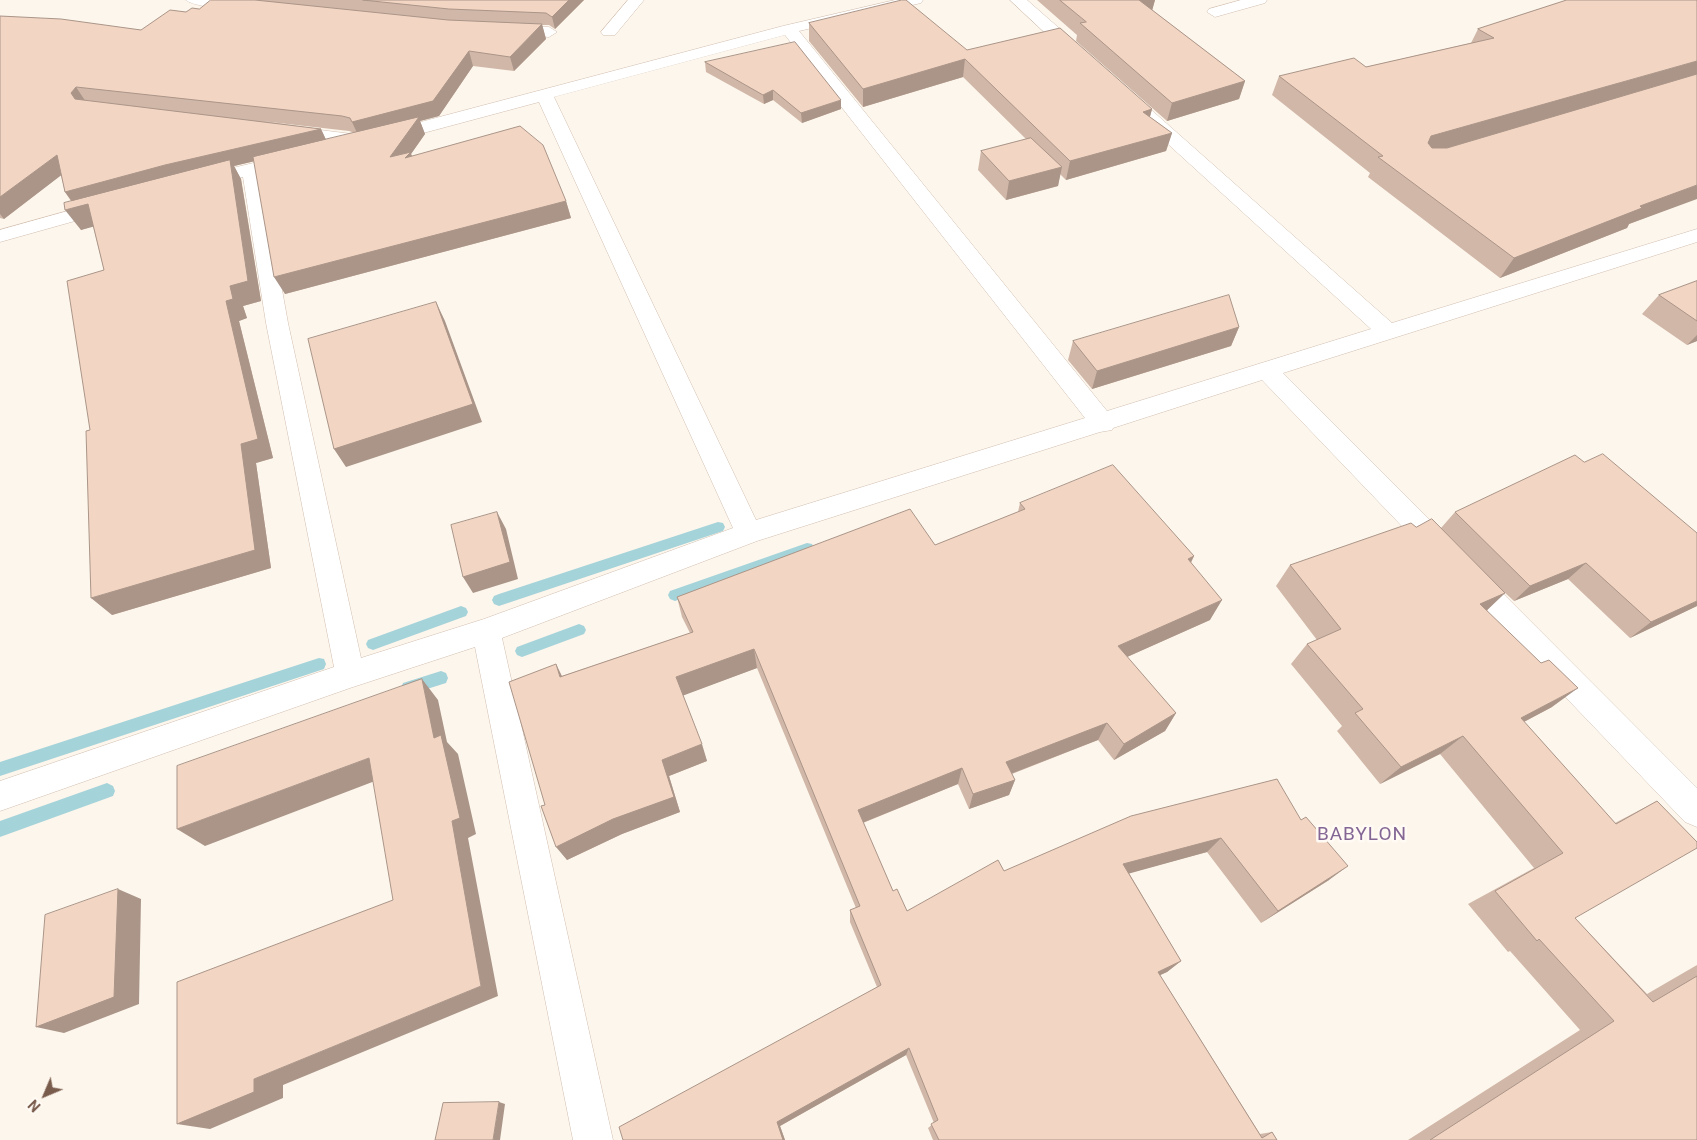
<!DOCTYPE html>
<html>
<head>
<meta charset="utf-8">
<style>
  body { margin:0 }
  #map { position:relative; width:1697px; height:1140px; overflow:hidden; background:#fdf6ec; font-family:Roboto,sans-serif }
  canvas { display:block }
  .north { position:absolute; left:20px; top:1070px; width:50px; height:50px; -webkit-text-stroke:4px #fffaf3; paint-order:stroke; rotate:225deg; font-size:14px; font-weight:700; line-height:20px; text-align:center; color:#7a5c4d }
  .north::after { content:''; display:block; margin:auto; width:18px; height:22px; background:#7a5c4d; clip-path:polygon(50% 0,100% 100%,50% 72%,0 100%) }
</style>
</head>
<body>
<div id="map">
<canvas width="1697" height="1140"></canvas>
<div class="north">N</div>
</div>
<script>
const c = document.querySelector('canvas').getContext('2d');
c.lineJoin = 'round';
function fill(path, color) { c.fillStyle = color; c.fill(path, 'evenodd'); }
function strokePath(path, color, width, dash) { c.strokeStyle = color; c.lineWidth = width; c.lineCap = dash ? 'butt' : 'round'; c.setLineDash(dash || []); c.stroke(path); }
function write(font, color, halo, rows, align = 'center') {
  c.font = font + ' Roboto,sans-serif'; c.lineWidth = 5; c.setLineDash([]); c.textBaseline = 'middle'; c.strokeStyle = halo; c.fillStyle = color; for (const [text, x, y, turn = 0] of rows) {
    c.save(); c.translate(x, y); c.rotate((+turn || 0) * Math.PI / 180); c.textAlign = isNaN(turn) ? turn : align; if (halo) c.strokeText(text, 0, 0); c.fillText(text, 0, 0); c.restore();
  }
}
fill(new Path2D(`
  M718,522L723,523L725,527L723,531L499,606L494,604L492,600L494,596L499,594Z
  M807,543L812,544L814,548L812,552L675,601L670,599L668,595L670,591Z
  M461,606L466,608L468,612L466,616L373,650L368,648L366,644L368,640Z
  M579,624L584,626L586,630L584,634L522,657L517,655L515,651L517,647Z
  M319,658L324,659L326,664L324,669L0,776V762Z
  M441,671L446,673L448,678L446,683L408,695L403,693L401,688L403,683Z
  M107,783L113,786L115,791L113,796L0,837V821Z`), '#a5d3da');
const minor = new Path2D(`
  M186,0H236L253,3L255,6C250,13 191,7 186,0Z
  M628,0H644L615,35H603L601,32Z
  M895,0H923L921,3L799,31L1107,411L1371,329L1136,115L1133,111L1136,107H1148L1392,323L1697,229V242L1283,373L1697,788V827L1685,822L1262,380L1113,428L1112,430L1100,432L757,541L502,638L613,1140H573L475,647L350,688L0,811V781L334,667L266,323L243,177L202,187L195,185L192,181L195,177L291,154L298,156L300,160L298,164L261,173L288,323L361,658L484,619L733,528L539,102L386,143L379,141L377,137L379,133L783,26ZM785,35L1085,418L756,520L554,97Z
  M1010,0H1027L1084,50L1086,54L1084,58H1072Z
  M1241,0H1267L1265,3L1215,17L1207,12L1209,9Z
  M506,25L549,27L557,32L549,37L500,33L498,30L500,27Z
  M288,126L368,136L375,138L377,142L375,146L368,148L282,136L279,132L282,128Z
  M107,200L114,202L117,206L114,210L0,242V230Z`);
strokePath(minor, '#d1beb0', 1);
fill(minor, '#fff');
fill(new Path2D(`
  M256,0H584L555,29L549,25H542L546,39L514,71L473,66L439,116L420,121L425,134L411,154L412,156L566,201L571,218L285,294L254,161L234,166L241,179L261,301L243,306L247,318L239,321L273,458L256,463L271,568L112,615L90,430L104,270L93,226L81,230L71,201L65,192L61,175L4,219L0,218V16L141,30L186,12L199,9ZM261,121L349,131L355,133L326,140L321,129Z
  M1037,0H1155L1152,10L1245,81L1239,99L1167,121L1076,41L1077,35Z
  M1567,0L1692,200L1629,224L1627,228L1500,278L1368,177L1370,173L1272,95L1279,76L1366,67L1471,43L1478,29Z
  M809,23L967,50L1152,109L1150,117L1172,133L1166,151L1066,180L1060,174L1058,186L1006,200L978,170L981,151L1026,139L963,77L863,107L809,41Z
  M705,62L841,109L802,123L773,100L764,104L706,72Z
  M1697,281V341L1687,345L1642,314L1659,295Z
  M1239,327L1231,346L1092,389L1068,360L1073,341Z
  M1020,503L1194,556L1191,563L1210,620L1127,657L1176,713L1165,731L1114,760L1098,740L1012,774L1015,780L1009,795L969,809L958,784L863,823L893,891L907,911L1004,871L1277,779L1329,880L1261,923L1207,852L1129,873L1181,961L1167,972L1160,975L1260,1134L1272,1132L1277,1140H933L928,1128L934,1123L906,1055L780,1126L785,1140H623L877,987L850,922V910L856,908L757,668L683,695L707,761L669,776L680,812L622,834L567,860L545,805L556,664L562,676L690,633L682,617L677,597L935,545L1018,512Z
  M1455,512L1697,606L1630,638L1568,579L1514,601L1503,591L1505,593L1487,610L1552,707L1524,722L1615,823L1657,801L1575,918L1647,994L1697,965V1140H1408L1580,1030L1510,951L1508,952L1468,904L1534,868L1440,754L1380,784L1337,731L1342,726L1291,664L1307,644L1317,640L1276,586L1290,565L1416,527L1441,528Z`), '#d1b7a8');
fill(new Path2D(`
  M569,0H584L555,29L552,17Z
  M1137,0H1155L1152,11Z
  M542,24L546,39L514,71L510,57Z
  M469,51L473,66L439,116L420,121L425,134L411,154L418,169L397,175L359,137L352,122Z
  M965,59L963,77L863,107V89Z
  M1697,61V76L1420,156L1431,136Z
  M1245,81L1239,99L1167,121L1172,103Z
  M76,87L86,102L81,108L71,93Z
  M773,90V100L764,104L763,95Z
  M841,100V109L802,123L801,113Z
  M1152,109L1147,127L1143,112Z
  M321,129L328,144L234,166L241,179L261,301L243,306L247,318L239,321L273,458L256,463L271,568L112,615L91,598L255,550L103,224L81,230L65,210L76,207L65,192L165,165Z
  M1172,133L1166,151L1066,180L1070,161Z
  M57,155L68,170L4,219L0,214V197Z
  M1062,167L1058,186L1006,200L1009,181Z
  M1697,185V199L1629,224L1627,228L1500,278L1514,258L1640,206Z
  M566,201L571,218L285,294L274,277Z
  M436,302L445,321L482,422L346,467L334,449Z
  M1239,327L1231,346L1092,389L1097,371Z
  M1697,335V341L1687,345Z
  M497,512L506,529L518,579L473,593L463,577Z
  M1194,556L1183,577L1188,559Z
  M1586,563L1568,579L1514,601L1530,586Z
  M1505,593L1483,614L1480,604Z
  M1222,600L1210,620L1109,665L1118,646Z
  M1697,601V606L1630,638L1651,622Z
  M754,649L757,668L682,696L676,677Z
  M556,664L565,683L560,677Z
  M422,679L438,700L447,742L458,754L476,834L468,838L498,996L283,1085V1098L210,1129L177,1124L254,1079L481,986Z
  M1578,688L1552,707L1497,736L1521,718Z
  M1176,713L1165,731L1114,760L1124,744Z
  M1107,723L1098,740L1000,778L1006,762Z
  M1463,736L1440,754L1380,784L1401,767Z
  M702,744L707,761L669,776L680,812L622,834L567,860L556,847L662,760Z
  M369,758L388,776L205,846L177,829Z
  M962,768L958,784L857,825L858,810Z
  M1015,780L1009,795L969,809L973,794Z
  M1221,838L1207,852L1113,878L1123,864Z
  M1348,866L1329,880L1261,923L1278,911Z
  M118,889L141,899L139,1004L64,1033L36,1027Z
  M1181,961L1167,972L1145,982L1158,972Z
  M909,1048L906,1055L780,1126L785,1140H783L777,1122Z
  M499,1102L505,1104L500,1140H493Z`), '#aa9588');
const building = new Path2D(`
  M211,0H255L448,20L542,24L510,57L469,51L433,101L352,122L350,118L342,116L76,87L71,93L75,99L321,129L165,165L65,192L57,155L0,197V16L61,19L141,30L170,10L186,12L192,8L199,9Z
  M363,0H569L552,17L546,13L449,9Z
  M902,0H906L967,50L1060,28L1152,109L1143,112L1172,133L1070,161L965,59L863,89L809,23Z
  M1060,0H1139L1245,81L1172,103L1080,23L1086,22Z
  M1567,0H1697V61L1431,136L1428,143L1432,148H1447L1697,74V185L1640,206L1642,208L1514,258L1378,157L1383,156L1279,76L1354,58L1366,67L1494,38L1478,29Z
  M795,42L841,100L801,113L773,90L763,95L705,62Z
  M419,117L390,157L411,152L405,158L520,126L543,145L566,201L274,277L253,157Z
  M1031,138L1062,167L1009,181L981,151Z
  M230,160L248,281L230,286L233,299L226,301L258,439L241,444L255,550L91,598L86,431L90,430L67,281L104,270L88,204L65,210L64,203Z
  M1697,281V321L1659,295Z
  M1229,295L1239,327L1097,371L1073,341Z
  M436,302L473,404L334,449L308,339Z
  M1603,454L1697,533V601L1651,622L1586,563L1530,586L1455,512L1575,455L1584,462Z
  M1113,465L1194,556L1188,559L1222,600L1118,646L1176,713L1124,744L1107,723L1006,762L1015,780L973,794L962,768L858,810L893,891L897,889L907,911L998,860L1004,871L1131,816L1277,779L1301,820L1306,817L1348,866L1278,911L1221,838L1123,864L1181,961L1158,972L1262,1138L1272,1132L1277,1140H939L931,1124L938,1120L909,1048L777,1122L783,1140H623L619,1127L881,985L850,910L860,906L754,649L676,677L702,744L662,760L674,797L613,819L556,847L541,806L545,805L509,682L556,664L560,677L693,632L677,597L910,509L935,545L1025,509L1020,503Z
  M497,512L510,562L463,577L451,525Z
  M1432,519L1505,593L1480,604L1541,663L1549,660L1578,688L1521,718L1616,824L1657,801L1697,842V848L1575,918L1653,1002L1697,976V1140H1430L1614,1021L1539,939L1537,941L1495,891L1563,853L1463,736L1401,767L1355,713L1363,709L1307,644L1341,629L1290,565L1411,523L1416,527Z
  M422,679L434,738L441,735L460,818L452,821L481,986L254,1079V1092L177,1124V982L393,900L369,758L177,829V766Z
  M118,889L114,997L36,1027L45,915Z
  M499,1102L493,1140H435L443,1103Z`);
fill(building, '#f3d5c3');
strokePath(building, '#aa9588', 1);
c.letterSpacing = '1px';
write('19px', '#846695', '#fffaf3', [
  ["BABYLON",1362,835]
]);
c.letterSpacing = '0px';
</script>
</body>
</html>
